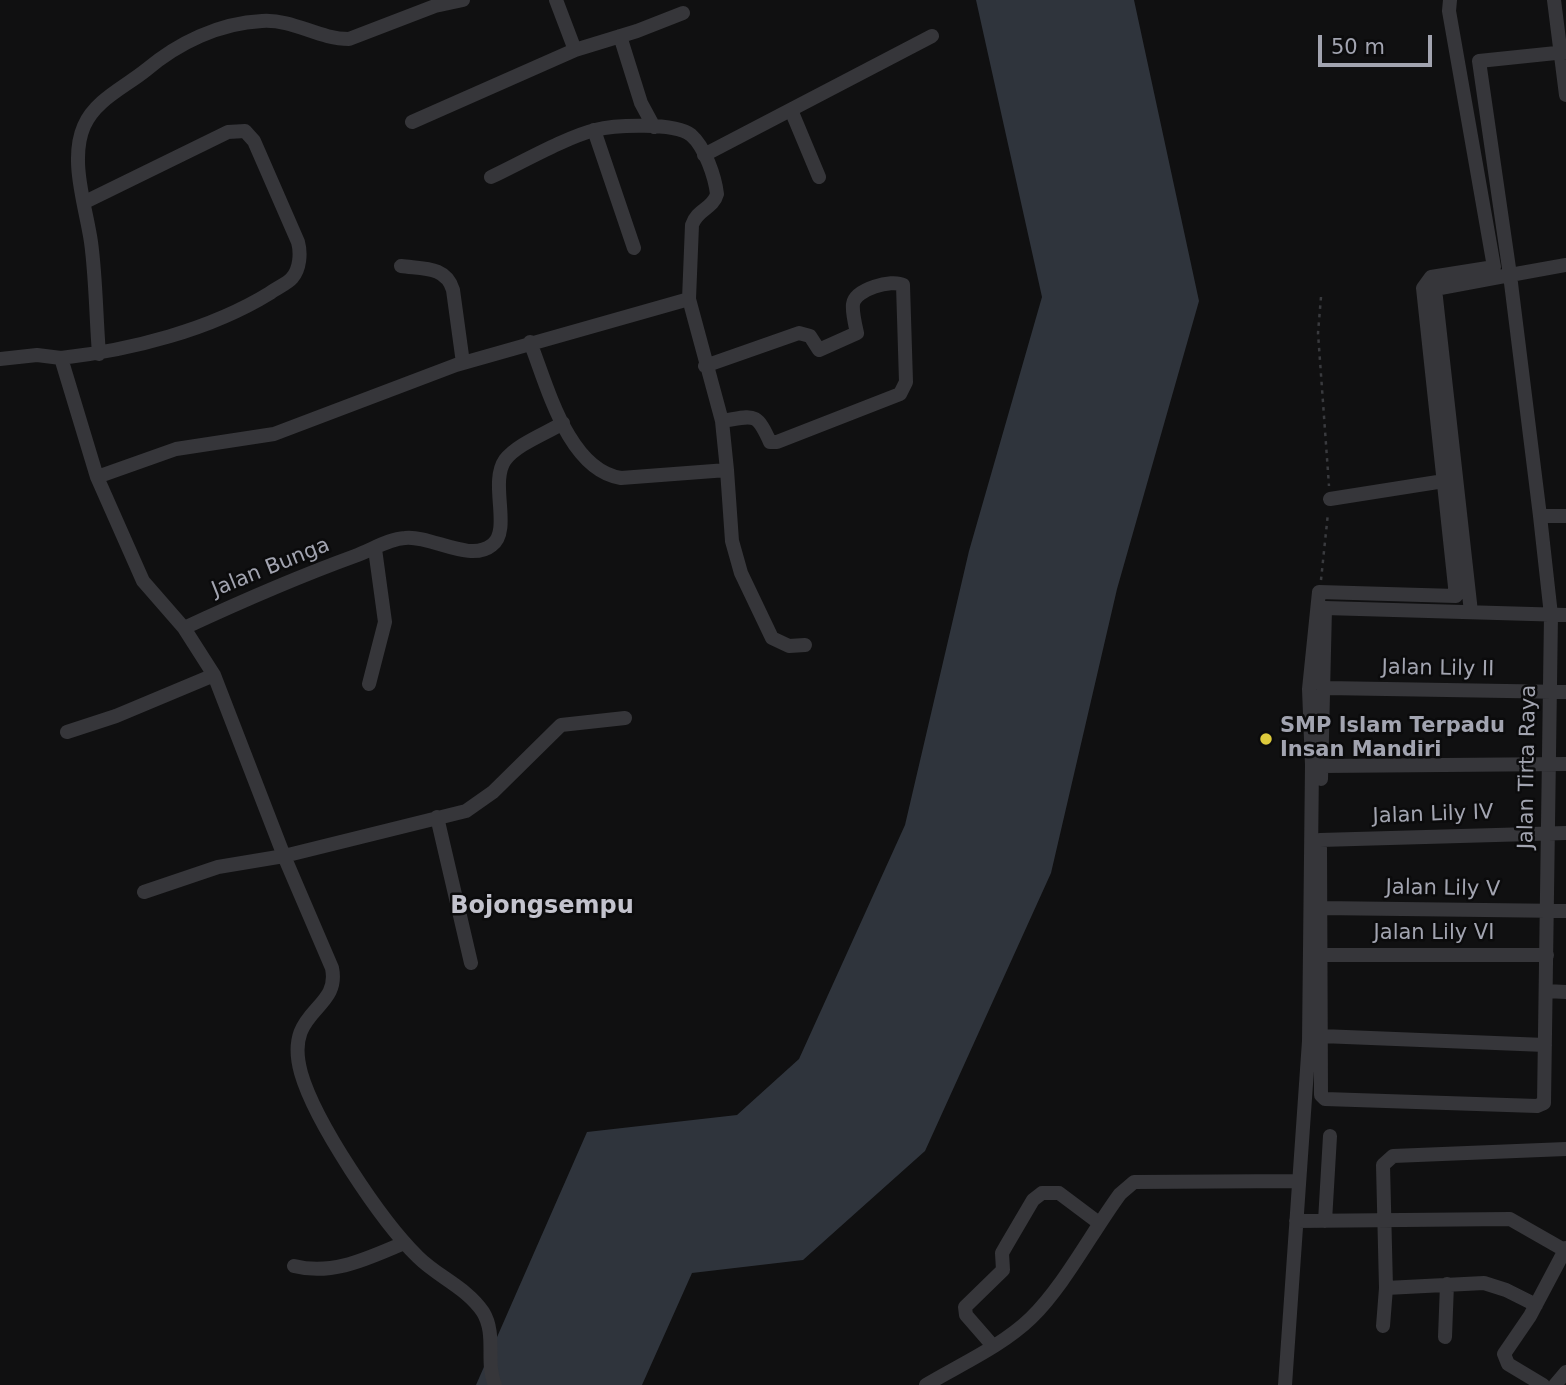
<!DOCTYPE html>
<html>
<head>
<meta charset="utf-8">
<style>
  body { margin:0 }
  #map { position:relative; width:1566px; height:1385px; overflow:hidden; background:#101011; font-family:"DejaVu Sans",sans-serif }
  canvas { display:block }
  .scale { position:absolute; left:1318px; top:35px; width:114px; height:32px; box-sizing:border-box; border:4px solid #a2a4b0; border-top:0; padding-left:9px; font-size:21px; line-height:24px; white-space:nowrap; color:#a2a4b0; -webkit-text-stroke:5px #0b0b0c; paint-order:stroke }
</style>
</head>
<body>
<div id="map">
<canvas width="1566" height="1385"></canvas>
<div class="scale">50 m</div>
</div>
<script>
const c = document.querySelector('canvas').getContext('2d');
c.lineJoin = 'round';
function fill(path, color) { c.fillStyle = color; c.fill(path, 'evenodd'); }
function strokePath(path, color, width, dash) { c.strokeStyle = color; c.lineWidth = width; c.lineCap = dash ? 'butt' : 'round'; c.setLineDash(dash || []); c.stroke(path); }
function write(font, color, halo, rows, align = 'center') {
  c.font = font + ' "DejaVu Sans",sans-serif'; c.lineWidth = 5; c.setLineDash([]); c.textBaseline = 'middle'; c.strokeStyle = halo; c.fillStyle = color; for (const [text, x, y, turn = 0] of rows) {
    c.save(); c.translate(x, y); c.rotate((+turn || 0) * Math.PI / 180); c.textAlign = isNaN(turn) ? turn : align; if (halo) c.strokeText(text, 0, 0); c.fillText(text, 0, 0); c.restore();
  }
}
fill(new Path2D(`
  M976,0H1134L1199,301L1117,589L1051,873L925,1151L803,1260L692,1273L642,1385H476L587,1132L737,1115L799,1059L905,825L969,551L1042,297Z`), '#2f343c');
strokePath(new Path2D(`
  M1321,297L1318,333L1329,486
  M1321,580L1328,513`), '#393a3e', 2.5, [3.5, 5]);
strokePath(new Path2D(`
  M1554,0L1566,95
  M620,36L641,103L654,127
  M575,50L637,31L683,13
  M791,110L819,177
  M412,122L575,50L556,0
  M594,130L634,248
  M704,155L932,36
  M491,177C519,164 566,137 595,130C614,125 675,122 691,135C705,147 715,177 717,194C713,209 697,209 692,225L689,299L722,421L727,470
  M401,266C423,269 446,266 453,290L463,363
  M530,342C547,385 568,470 621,478L727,470L732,541L741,573L772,638L789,646L805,645
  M99,354C96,317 96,279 91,242C86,207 69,160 84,126C95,100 125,87 146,70C178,43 219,23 262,21C294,19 318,39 349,39L435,6L463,0
  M61,358C131,350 210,330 270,293C276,288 287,284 292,278C300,269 301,253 298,242L254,141L245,131L228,132L85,202
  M0,359L37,355L61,358L97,477L143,581L184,628L214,675L284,856L332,968C341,1012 283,1008 301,1073C315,1122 381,1221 418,1257C438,1277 466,1287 483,1312C497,1335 485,1362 495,1385
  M705,366L799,333L810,336L819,350L857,333C855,324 852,312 853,304C855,289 892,279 903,285L906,382L900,394L777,442H770C756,411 754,416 722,421
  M97,477L176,449L274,434L456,365L689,299
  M1330,499L1444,481
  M1540,516L1510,275L1566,265
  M1471,612L1435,289L1510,275L1479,61L1566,52
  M184,628C240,602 297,577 355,556C372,550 388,539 405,538C431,535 470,563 492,545C512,530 489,483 505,460C517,444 547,433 563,423
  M369,684L385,622L375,549
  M1326,688L1566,692
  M67,732L116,716L214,675
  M1322,766L1566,764
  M1321,779L1325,608L1566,615
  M437,817L471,963
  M1320,840L1566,833
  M1320,848L1321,1095L1325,1099L1537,1106L1544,1103L1551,615L1540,516H1566
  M144,892L218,867L284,856L466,811L493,792L561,725L625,718
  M1320,908L1566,911
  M1321,955H1547
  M1546,991L1566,992
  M1321,1036L1545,1045
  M1296,1221L1510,1219L1566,1251
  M1325,1221L1330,1136
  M294,1266C333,1276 368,1258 404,1243
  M1386,1288L1484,1283L1506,1290L1536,1305
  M1383,1326L1386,1288L1383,1165L1393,1156L1566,1149
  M1445,1337L1447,1284
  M993,1346L966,1315L965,1307L1003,1270L1002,1253L1006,1246L1033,1200L1042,1193H1059L1099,1223
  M926,1385C961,1364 1002,1346 1031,1318C1064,1286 1092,1232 1120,1194L1134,1182L1298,1181
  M1285,1385L1309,1041L1312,765L1309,689L1319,592L1456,596L1423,288L1431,277L1494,267L1449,11L1450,0
  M1543,1385L1508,1364L1504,1354L1530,1316L1566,1248
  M1555,1385L1566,1372`), '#36363a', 14);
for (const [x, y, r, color] of [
  [1266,739,7,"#ddca3c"]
]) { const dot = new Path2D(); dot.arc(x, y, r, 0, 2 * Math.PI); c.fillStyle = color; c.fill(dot); strokePath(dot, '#0b0b0c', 2.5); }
write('21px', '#a2a4b0', '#0b0b0c', [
  ["Jalan Bunga",271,568,-22],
  ["Jalan Lily II",1438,669,1],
  ["Jalan Tirta Raya",1528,767,-89],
  ["Jalan Lily IV",1433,815,-2],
  ["Jalan Lily V",1443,889,1],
  ["Jalan Lily VI",1434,934]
]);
write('bold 21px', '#a2a4b0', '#0b0b0c', [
  ["SMP Islam Terpadu",1280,727],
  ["Insan Mandiri",1280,751]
], 'left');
write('bold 24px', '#c3c3cd', '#0b0b0c', [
  ["Bojongsempu",542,907]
]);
</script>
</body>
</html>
